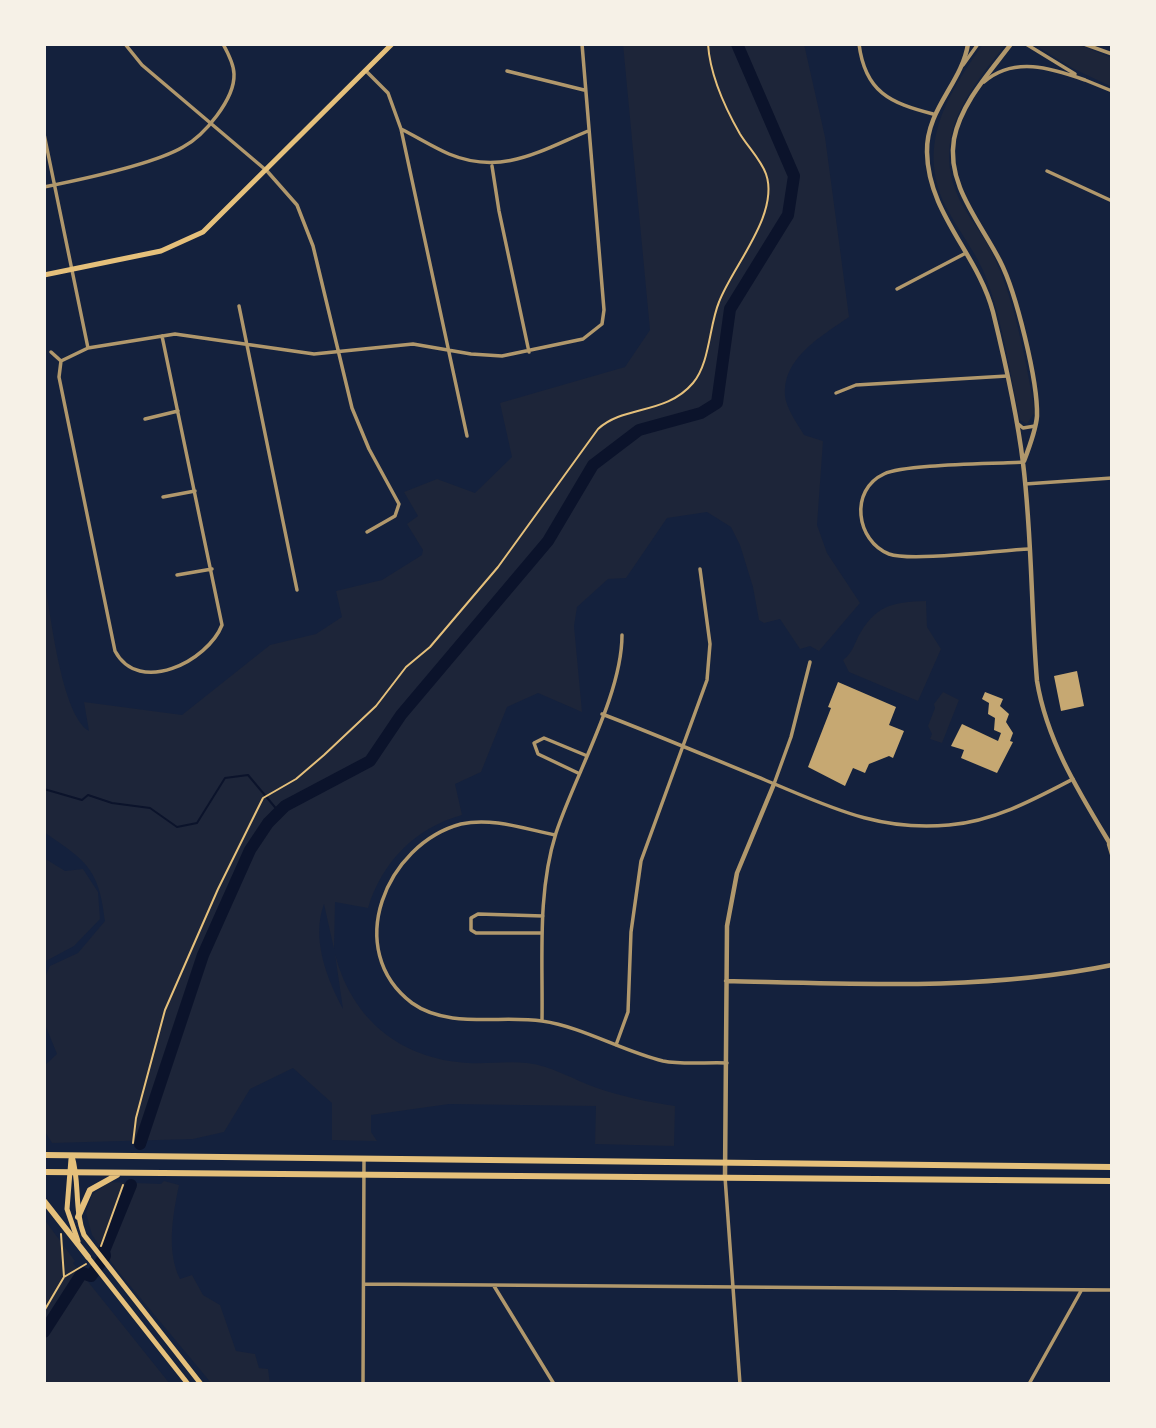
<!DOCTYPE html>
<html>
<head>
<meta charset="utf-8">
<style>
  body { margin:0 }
  #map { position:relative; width:1156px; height:1428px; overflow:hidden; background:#14213d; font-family:Commissioner,sans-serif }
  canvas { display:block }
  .frame { position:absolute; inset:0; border:46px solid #f6f1e7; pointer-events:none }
</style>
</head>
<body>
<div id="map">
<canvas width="1156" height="1428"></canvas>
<div class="frame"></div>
</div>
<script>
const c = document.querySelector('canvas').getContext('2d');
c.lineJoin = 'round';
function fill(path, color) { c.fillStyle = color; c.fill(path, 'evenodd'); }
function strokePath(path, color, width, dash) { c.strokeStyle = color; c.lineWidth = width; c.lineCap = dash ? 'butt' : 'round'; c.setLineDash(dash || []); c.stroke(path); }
fill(new Path2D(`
  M623,44H804L825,137L849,317C822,336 778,360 786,401C789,412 798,425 804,435L823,441L817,525L827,553L860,603L819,651L810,646L800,649L780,619L764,623L759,620L753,587L740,545L731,527L707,512L667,518L626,578L608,579L577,607L574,626L582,712L538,693L507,707L481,772L455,784L462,815C415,828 382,862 368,908L335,902L334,949L324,904C311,939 327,979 343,1009L335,954C352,1020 401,1059 468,1063C488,1064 508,1061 527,1063C552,1066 574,1080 597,1088C623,1097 649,1102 675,1106L674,1146L595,1144L596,1106L449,1104L371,1115V1132L377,1141L332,1140V1103L293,1068L250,1089L224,1132L193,1139L52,1143L44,1130V1066L57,1054L44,1022V979L50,966L78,953L105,921C99,868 86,861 44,832V576C50,610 61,715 89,731L84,702L182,715L270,645L316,634L342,617L336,591L382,580L422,555L423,550L407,524L418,516L404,492L437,479L475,493L512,457L500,403L625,367L650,330Z
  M983,44H1006C966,94 928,141 963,206C974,225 988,241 996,261C1015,304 1024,353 1033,400L1034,413L1027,424L1020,420C1010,374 1003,324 987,280C977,253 958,231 945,205C916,144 948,94 983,44Z
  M1033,44H1077L1112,58V87L1074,69Z
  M926,601L927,627L941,649L918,701L849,672L843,660C851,654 854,646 858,637C875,606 891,602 926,601Z
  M943,692L959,700L942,743L930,739L932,734L928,726L935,708L934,704Z
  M44,858L65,871L83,869L98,892L100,919L74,946L44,962Z
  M164,1181L179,1185C173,1214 166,1251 180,1279L192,1275L203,1295L220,1305L236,1351L255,1354L259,1368L268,1369L270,1384H212L117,1270L92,1235L86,1213L92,1195L109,1182L161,1184Z
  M44,1219L75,1261L73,1263L170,1384H44Z`), '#1d2539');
strokePath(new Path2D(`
  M44,789L82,800L88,795L112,803L150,808L177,827L197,823L225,778L248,775L279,812`), '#0b132b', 2);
strokePath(new Path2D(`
  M140,1144L203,955L250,850L268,823L285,806L370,761L401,715L548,541L593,465L639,430L701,413L717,403L730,309L788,215L794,176L737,44
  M44,1332L82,1273L91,1276L105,1256L104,1251L131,1185`), '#0b132b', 12);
fill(new Path2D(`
  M1077,671L1084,706L1061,711L1054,676Z
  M838,682L896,707L889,725L904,731L893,758L889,756L869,764L865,773L853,768L845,786L808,767L831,708L828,707Z
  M985,692L1003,699L1000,706L1009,714L1006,722L1013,733L1010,741L1013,742L997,773L961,758L964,750L951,746L962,724L998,741L1001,733L994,730L995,718L988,714L989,703L982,699Z`), '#c6a872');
strokePath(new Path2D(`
  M133,1143L136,1118L165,1010L218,889L263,798L296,779L324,755L376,706L406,667L430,647L498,567L598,429C624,405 666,415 693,383C710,363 709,326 719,302C732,267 780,214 766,174C761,160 748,147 740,134C724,106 710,75 708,44
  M61,1234L64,1277
  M101,1246L123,1185
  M44,1311L64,1277L86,1264`), '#e5c07b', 2);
strokePath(new Path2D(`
  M125,44L142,65L267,171L297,205L313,246L352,408L369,449L399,504L395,516L367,532
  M859,44C865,92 890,103 933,114
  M1026,44L1075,74
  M1084,44L1112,54
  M963,65L978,44
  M366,71L388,93L401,129L467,436
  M507,71L584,90
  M1085,80L1112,91
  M984,82C1014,56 1051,68 1085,80
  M401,129C417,137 433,147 449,154C502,176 540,151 588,131
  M44,134L88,348
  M492,166L499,211L529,352
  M1047,171L1112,201
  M44,187C79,180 154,164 183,147C204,136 235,99 234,74C234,64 228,53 223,44
  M897,289L966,253
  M239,306L297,590
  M51,352L61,361L59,377L115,651C139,696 208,661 222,625L162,336
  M61,361L88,348L175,334L314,354L413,344L471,354L502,356L583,339L602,324L604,310L582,44
  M836,393L856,385L1007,376
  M145,419L178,411
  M1017,423L1023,428L1035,426
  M1023,462C995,464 905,464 884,474C849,490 856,541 889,554C911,562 1001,550 1029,549
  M1025,484L1112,478
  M163,497L195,491
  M177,575L212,569
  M602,714C657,735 711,758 765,780C828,806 878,832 949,825C994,821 1033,800 1073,779
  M578,773L538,754L534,743L544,738L585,755
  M774,784L791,737L810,662
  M555,835C525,829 492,817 461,824C386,844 342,950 412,1003C448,1029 501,1015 542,1021C583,1027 622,1051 663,1061C683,1065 707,1062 727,1063
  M542,933H476L471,930V918L478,914L543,916
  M542,1021C543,959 537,893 556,833C575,775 622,695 622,635
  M616,1045L628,1012L631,932L641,861L707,680L710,644L700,569
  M725,1177L740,1384
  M365,1284L1112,1290
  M494,1286L554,1384
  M305,1384H370
  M363,1384L364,1159
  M619,1384H689
  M1029,1384L1081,1291`), '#b1986c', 3.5);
strokePath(new Path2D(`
  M968,44C962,83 926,109 927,152C928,214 978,254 993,312C1005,361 1017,413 1023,463C1032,535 1031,609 1037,681C1047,742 1080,794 1112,847
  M1011,44C990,72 961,103 954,139C946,185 981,223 1000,261C1016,292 1038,381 1037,416C1036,430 1029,448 1024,461
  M1109,844L1112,854
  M726,981C855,984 985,991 1112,965
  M725,1177L727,926L737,873L774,784`), '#b1986c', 4.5);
strokePath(new Path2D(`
  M44,275L161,251L203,232L392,44
  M72,1156C80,1182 74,1210 84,1235L201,1384
  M71,1159L67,1209L78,1241
  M87,1256L188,1384`), '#e5c07b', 5);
strokePath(new Path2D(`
  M44,1155L1112,1167
  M44,1172L1112,1181
  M44,1201L88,1257
  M78,1217L90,1190L117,1175`), '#e5c07b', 6);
</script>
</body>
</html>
